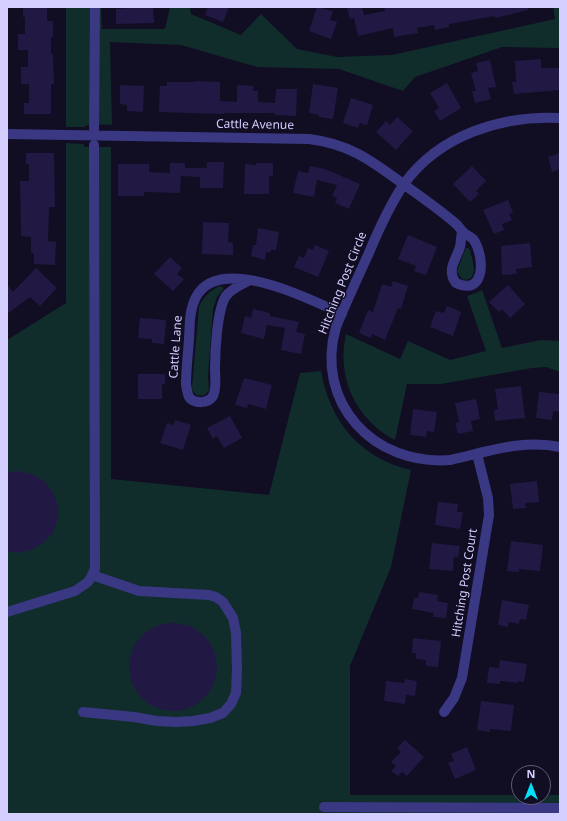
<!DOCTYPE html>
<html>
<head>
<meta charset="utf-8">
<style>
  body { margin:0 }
  #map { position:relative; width:567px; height:821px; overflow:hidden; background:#110d23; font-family:"Noto Sans",sans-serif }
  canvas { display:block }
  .frame { position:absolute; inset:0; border:8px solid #d4cfff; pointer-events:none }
  .north { position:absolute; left:511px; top:765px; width:40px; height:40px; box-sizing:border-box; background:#110d23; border:1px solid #5f5b7b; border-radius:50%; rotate:0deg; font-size:11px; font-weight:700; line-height:16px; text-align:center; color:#d4cfff }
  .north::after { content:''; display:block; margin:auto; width:14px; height:18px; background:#00e2fa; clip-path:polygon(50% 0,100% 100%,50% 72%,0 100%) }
</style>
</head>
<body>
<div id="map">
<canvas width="567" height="821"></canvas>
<div class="frame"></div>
<div class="north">N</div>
</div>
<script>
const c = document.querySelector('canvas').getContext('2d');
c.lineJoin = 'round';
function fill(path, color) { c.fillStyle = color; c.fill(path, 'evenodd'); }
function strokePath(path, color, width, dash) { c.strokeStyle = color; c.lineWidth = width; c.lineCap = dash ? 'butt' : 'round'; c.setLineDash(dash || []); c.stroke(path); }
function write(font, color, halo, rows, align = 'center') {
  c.font = font + ' "Noto Sans",sans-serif'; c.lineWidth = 3; c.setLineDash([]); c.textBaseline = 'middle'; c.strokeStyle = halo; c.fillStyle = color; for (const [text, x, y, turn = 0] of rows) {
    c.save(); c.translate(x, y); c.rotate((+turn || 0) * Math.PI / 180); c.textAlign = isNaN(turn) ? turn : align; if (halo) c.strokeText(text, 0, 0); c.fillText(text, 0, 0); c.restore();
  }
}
fill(new Path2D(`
  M66,7H101L102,29H165L170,7H190L191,14L241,35L261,14L297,49L337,57L392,55L555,19L553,7H560V48L502,47L415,77L403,91L339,69L257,67L181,45L110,42L112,125L91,124L84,127H66Z
  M66,143L83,144L85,147H111V479L269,495L300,373L321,371C330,422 360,458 411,470L391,567L350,666V795H519V797H543V795H560V814H7V340L66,303Z
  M466,248H469C472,257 481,284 462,279L457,272L458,268Z
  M219,286L223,287V290L217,297L213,309L208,376L209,390L205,395C197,397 193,394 192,387L199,307C203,297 210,291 219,286Z
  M482,290L502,348L541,340L560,341V372L546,367L532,368L441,384H407L395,440C356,420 336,377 346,334L400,359L408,341L450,360L486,351L467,296L476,293Z`), '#102d2c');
fill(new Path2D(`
  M23,7H47V21H53V37H51V54H53L54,84H51V114H24V103H29V84H21V67H28V50H18V34H25V17H23Z
  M130,7H153L154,23L116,24V9L130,8Z
  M208,7H229L223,22L205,15Z
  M317,7L333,11L330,20L337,22L331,39L309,31Z
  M347,7H362L364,15L385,11L384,7H528V10L495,18V16L449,24V27L435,30L434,25L417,28L418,33L394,37L393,28L358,36L354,18L350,19Z
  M541,59V68H560V90L514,94L512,82H516L515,61Z
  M490,60L496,87L488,88L491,99L475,103L472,91H476L471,73L478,71L476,63Z
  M195,81L220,82V101L237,102V85L253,86V91H258V102L275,103L276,89H297L296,116L275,115V113H224V114L159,112L160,86H167V82H195Z
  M447,83L461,108L440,121L434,111L439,108L430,93Z
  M313,84L338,88L333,119L319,117V115L309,113Z
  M120,85L144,86L143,112L127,111V105L120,104Z
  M351,98L373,105L367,125L360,123L358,128L343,123Z
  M397,117L413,131L396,150L376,132L386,121L390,125Z
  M26,153H54L55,207H49L48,241L56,242L55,265L34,264V253H31V237L21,236L20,181H29V164H26Z
  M560,153V169L552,172L548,157Z
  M207,162H224L223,188H200V177L181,176L180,193L144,192V196H118V164H149V172L170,173V163H185V168H207Z
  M256,163H273V176H269V194H244L245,164L256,165Z
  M310,166L325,169L360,184L349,209L335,203L337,198L332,196L337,185L317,180L314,197L293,193L298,171L308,173Z
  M472,166L486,181L476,191L479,194L470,202L453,184Z
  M508,200L513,212L509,214L512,220L502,224L504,230L494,234L483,210Z
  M203,222L229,223L228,242L233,243V255L202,254Z
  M258,228L279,232L276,250H271L270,253L266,252L265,260L251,256L253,245H256Z
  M408,235L437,247L426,275L414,271L416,266L398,259Z
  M530,243L532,267L516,269L517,274L502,275L501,246Z
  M315,245L329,251L318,277L294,267L299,256L304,258L308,248L313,250Z
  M170,257L182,268L177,274L184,279L173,291L154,274Z
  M36,268L57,288L40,306L30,297L7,314V284L13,292Z
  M393,281L408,286L401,309L398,308L385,340L372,334L371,338L359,333L368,310L373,312L382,284L391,287Z
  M508,285L525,304L510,318L502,309L499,312L489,302Z
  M447,306L461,312L453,336L430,327L436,311L444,313Z
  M253,309L270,313V316L299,322L296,332L305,334L301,354L281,350L285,328L267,325L264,339L241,333L245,316L251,318Z
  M140,318L166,320L164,344L152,343V339L138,338Z
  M138,374H165V384H162V399H138Z
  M244,378L272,385L266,409L248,404L247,408L235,405Z
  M521,386L525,418L495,421L494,410L498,409L495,389Z
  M539,392L560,394V412L553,411L552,420L536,418Z
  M476,399L480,419L471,421L473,431L458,434L455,423L459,422L455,403Z
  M413,409L437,412L434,432L427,431L426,437L410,435Z
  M230,416L242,438L224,448L217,436L213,439L207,428Z
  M175,420L191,425L183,450L160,443L167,423L174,425Z
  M18,471L32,474L44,481L53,492L58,505V519L53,533L43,543L31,550L17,553L7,551V472Z
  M537,481L539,502L525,503L526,508L513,509L510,484Z
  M438,502L458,504L457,512H463L460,529L435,525Z
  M511,541L543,545L540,571L519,569V572L507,571Z
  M432,543L460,546L458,557H454L453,571L429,569Z
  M419,592L438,595L437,601L448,603L446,618L433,617L434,613L412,609L414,598H418Z
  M502,600L529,605L526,620L520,619L519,624L509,622L508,627L498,625Z
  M129 667a44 44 0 1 1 88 0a44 44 0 1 1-88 0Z
  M413,638L441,641L438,667L426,666V660L416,659V653H412Z
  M500,660L527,664L524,682L518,681V683L500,681V684L487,683L489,667L499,668Z
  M405,679L417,681L415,696L406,695L405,704L384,701L386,681L404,683Z
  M481,701L514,705L511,731L490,729V732L477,730Z
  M405,740L424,757L407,776L402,772L398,776L391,771L396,766L391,762L401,752L397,748Z
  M467,747L476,770L455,779L448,763L454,761L451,754Z`), '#211944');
strokePath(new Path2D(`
  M560,118C502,115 439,135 404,184C389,206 378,231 368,255C357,279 346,303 336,327C314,403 374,466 450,460C487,452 522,439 560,447
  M7,134L309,139C351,144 373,162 406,186C423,198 440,210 455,223C458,225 460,229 463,232C466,235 470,236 473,239C485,255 486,297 456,283C446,270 456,260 460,247C461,242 461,237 462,232
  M94,136L95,7
  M248,281C241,285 231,289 226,296C217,309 215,352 215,369C215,378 217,388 213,396C208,404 194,404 189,397C187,393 187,389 186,385C186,370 188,354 189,339C190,325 189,310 196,297C219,253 310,299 342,314
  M7,612L75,591L88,582L91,577L95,569L94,145
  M83,712L134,717L157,721L177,722L193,721L210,718L223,713L231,704L236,693L237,669L236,633L233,618L223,602L216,597L209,595L139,591L92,575
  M444,712L454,698L462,678L489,515L488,498L477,454
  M324,807L560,808`), '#3a3783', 10);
write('12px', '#d4cfff', '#110d23', [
  ["Cattle Avenue",255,125,1],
  ["Hitching Post Circle",343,283,-68],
  ["Cattle Lane",176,347,-86],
  ["Hitching Post Court",465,583,-81]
]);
</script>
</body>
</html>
